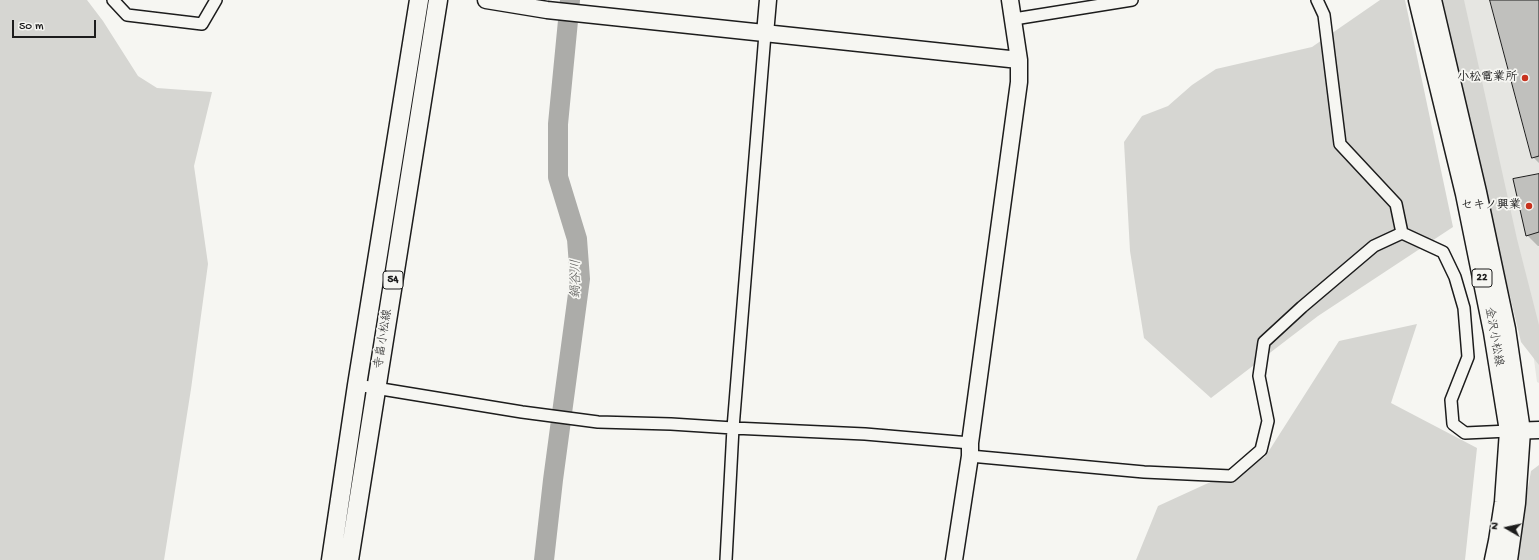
<!DOCTYPE html>
<html>
<head>
<meta charset="utf-8">
<style>
  body { margin:0 }
  #map { position:relative; width:1539px; height:560px; overflow:hidden; background:#f6f6f2; font-family:"Gochi Hand",sans-serif }
  canvas { display:block }
  .north { position:absolute; left:1487px; top:508px; width:40px; height:40px; -webkit-text-stroke:3px #f6f6f2; paint-order:stroke; rotate:279deg; font-size:11px; font-weight:700; line-height:16px; text-align:center; color:#1c1c1c }
  .north::after { content:''; display:block; margin:auto; width:14px; height:18px; background:#1c1c1c; clip-path:polygon(50% 0,100% 100%,50% 72%,0 100%) }
  .scale { position:absolute; left:12px; top:20px; width:84px; height:18px; box-sizing:border-box; border:2px solid #1c1c1c; border-top:0; padding-left:5px; font-size:12px; line-height:14px; white-space:nowrap; color:#1c1c1c; -webkit-text-stroke:3px #f6f6f2; paint-order:stroke }
</style>
</head>
<body>
<div id="map">
<canvas width="1539" height="560"></canvas>
<div class="north">N</div>
<div class="scale">50 m</div>
</div>
<script>
const c = document.querySelector('canvas').getContext('2d');
c.lineJoin = 'round';
function fill(path, color) { c.fillStyle = color; c.fill(path, 'evenodd'); }
function strokePath(path, color, width, dash) { c.strokeStyle = color; c.lineWidth = width; c.lineCap = dash ? 'butt' : 'round'; c.setLineDash(dash || []); c.stroke(path); }
function write(font, color, halo, rows, align = 'center') {
  c.font = font + ' "Gochi Hand","Klee One",sans-serif'; c.lineWidth = 3.5; c.setLineDash([]); c.textBaseline = 'middle'; c.strokeStyle = halo; c.fillStyle = color; for (const [text, x, y, turn = 0] of rows) {
    c.save(); c.translate(x, y); c.rotate((+turn || 0) * Math.PI / 180); c.textAlign = isNaN(turn) ? turn : align; if (halo) c.strokeText(text, 0, 0); c.fillText(text, 0, 0); c.restore();
  }
}
fill(new Path2D(`
  M1446,0H1539V383L1537,382L1530,330Z`), '#e6e6e2');
fill(new Path2D(`
  M0,0H87L103,21L138,76L157,88L212,92L194,166L208,264L191,389L164,560H0Z
  M1380,0H1405L1453,227L1318,316L1211,398L1144,338L1130,251L1124,142L1142,116L1168,106L1192,85L1216,69L1312,47Z
  M1439,0H1464L1517,239L1539,325V365L1521,342Z
  M1417,324L1391,403L1477,448L1465,560H1136L1158,506L1265,457L1339,341Z
  M1539,465V560H1515L1531,471Z`), '#d6d6d2');
fill(new Path2D(`
  M1491,0H1539V163L1533,157Z
  M1539,175V246H1538L1527,235Z`), '#0003');
strokePath(new Path2D(`
  M544,560L553,480L580,279L577,239L558,177V124L570,0`), '#acaca9', 20);
const building = new Path2D(`
  M1490,0H1539V156L1532,158Z
  M1539,174V232L1526,236L1513,179Z`);
fill(building, '#c0c0bd');
strokePath(building, '#1c1c1c', 1);
const street = new Path2D(`
  M113,0L127,15L202,24L216,0
  M1317,0L1324,15L1340,144L1396,204L1402,233
  M1014,19L1132,0
  M1402,233L1443,252L1455,277L1464,308L1468,357L1451,400L1453,424L1465,433L1509,431
  M357,385L522,412L598,422L671,424L733,428L865,434L970,443
  M970,456L1144,472L1231,476L1261,450L1268,421L1259,376L1264,342L1302,307L1374,246L1402,233
  M726,560L733,428L765,34`);
const secondary = new Path2D(`
  M486,0L547,10L1019,60
  M765,34L768,0
  M1509,431L1539,430
  M954,560L970,456V443L1019,82V60L1010,0`);
const primary = new Path2D(`
  M1418,0L1465,194L1493,332L1509,431L1504,502L1498,541L1494,560
  M1432,0L1477,192L1506,329L1521,431L1516,503L1508,560
  M331,560L357,385L419,0
  M349,560L438,0`);
strokePath(street, '#1c1c1c', 14);
strokePath(secondary, '#1c1c1c', 19);
strokePath(primary, '#1c1c1c', 21);
strokePath(street, '#f6f6f2', 11);
strokePath(secondary, '#f6f6f2', 16);
strokePath(primary, '#f6f6f2', 18);
for (const [x, y, r, color] of [
  [1525,78,4,"#c8321e"],
  [1529,206,4,"#c8321e"]
]) { const dot = new Path2D(); dot.arc(x, y, r, 0, 2 * Math.PI); c.fillStyle = color; c.fill(dot); strokePath(dot, '#f6f6f2', 1.5); }
for (const [x, y, w] of [
  [1482,278,20],
  [393,280,20]
]) { const box = new Path2D(); box.roundRect(x - w / 2, y - 9, w, 18, 3); c.fillStyle = '#f6f6f2'; c.fill(box); strokePath(box, '#1c1c1c', 1); }
write('bold 11px', '#1c1c1c', null, [
  ["22",1482,278],
  ["54",393,280]
]);
write('bold 12px', '#1c1c1c', '#f6f6f2', [
  ["小松電業所",1517,78],
  ["セキノ興業",1521,206]
], 'right');
write('12px', '#1c1c1c', '#f6f6f2', [
  ["金沢小松線",1493,337,80],
  ["寺畠小松線",384,339,-81]
]);
write('italic 13px', '#565654', '#f6f6f2', [
  ["鍋谷川",577,279,-89]
]);
</script>
</body>
</html>
